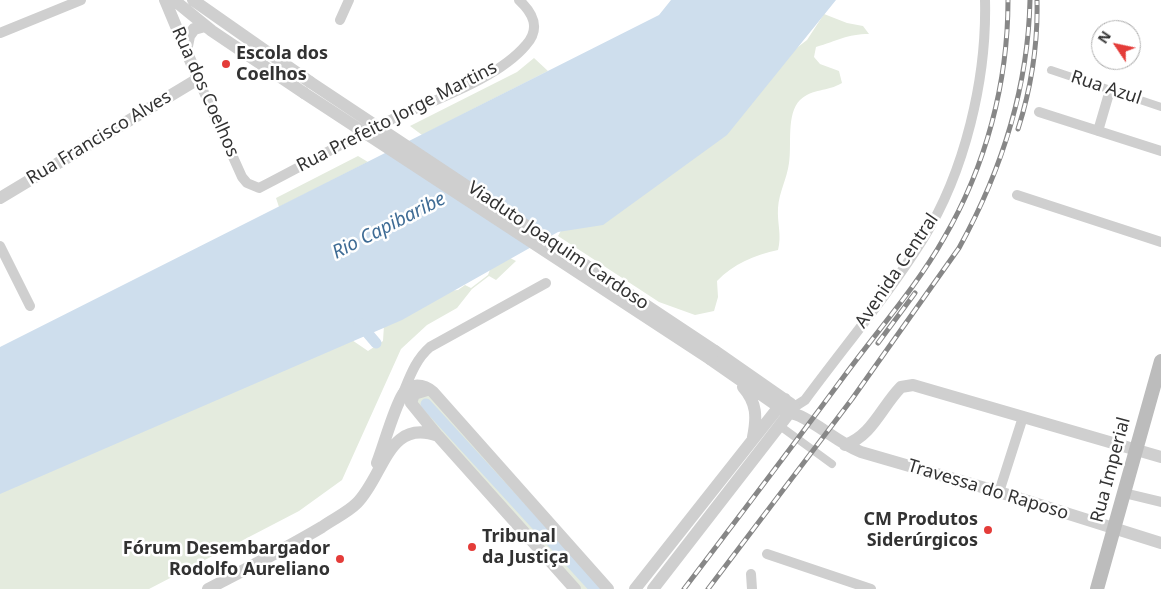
<!DOCTYPE html>
<html>
<head>
<meta charset="utf-8">
<style>
  body { margin:0 }
  #map { position:relative; width:1161px; height:589px; overflow:hidden; background:#fff; font-family:"Noto Sans",sans-serif }
  canvas { display:block }
  .north { position:absolute; left:1091px; top:20px; width:50px; height:50px; box-sizing:border-box; background:#fff; border:1px solid #adadad; border-radius:50%; rotate:304deg; font-size:14px; font-weight:700; line-height:20px; text-align:center; color:#323232 }
  .north::after { content:''; display:block; margin:auto; width:18px; height:22px; background:#e43c39; clip-path:polygon(50% 0,100% 100%,50% 72%,0 100%) }
</style>
</head>
<body>
<div id="map">
<canvas width="1161" height="589"></canvas>
<div class="north">N</div>
</div>
<script>
const c = document.querySelector('canvas').getContext('2d');
c.lineJoin = 'round';
function fill(path, color) { c.fillStyle = color; c.fill(path, 'evenodd'); }
function strokePath(path, color, width, dash) { c.strokeStyle = color; c.lineWidth = width; c.lineCap = dash ? 'butt' : 'round'; c.setLineDash(dash || []); c.stroke(path); }
function write(font, color, halo, rows, align = 'center') {
  c.font = font + ' "Noto Sans",sans-serif'; c.lineWidth = 5; c.setLineDash([]); c.textBaseline = 'middle'; c.strokeStyle = halo; c.fillStyle = color; for (const [text, x, y, turn = 0] of rows) {
    c.save(); c.translate(x, y); c.rotate((+turn || 0) * Math.PI / 180); c.textAlign = isNaN(turn) ? turn : align; if (halo) c.strokeText(text, 0, 0); c.fillText(text, 0, 0); c.restore();
  }
}
fill(new Path2D(`
  M824,14L847,23L863,26L869,34C847,34 837,41 816,47L814,57L820,64L839,71L842,83C827,92 813,88 800,100C786,114 792,145 789,163C787,179 779,192 778,208C777,223 782,235 778,250C755,255 733,264 717,281L718,297L714,311L695,315L659,302L558,236L562,229L807,40Z
  M534,58L548,71L422,135L410,126L517,72Z
  M358,156L368,162L279,207L276,198Z
  M508,257L516,261L496,280L489,276L472,289L457,308L427,325L401,349L342,480L299,511L149,589H0V480L349,338L368,351L383,341L384,325L447,291L458,290L465,285L471,288L488,275L491,267Z
  M430,394L605,589H579L417,409V398Z`), '#e4ebde');
fill(new Path2D(`
  M671,0H836L727,135L603,225L558,232L402,320L0,494V347L659,15Z`), '#cedeed');
strokePath(new Path2D(`
  M359,323L376,343
  M426,404L595,589`), '#cedeed', 11);
strokePath(new Path2D(`
  M1051,70L1161,107
  M780,426L832,464`), '#cfcfcf', 8);
strokePath(new Path2D(`
  M340,20L349,0
  M0,33L81,0
  M198,79L242,177L247,183L259,188C300,167 339,145 380,125C423,103 495,82 526,45C541,28 533,13 519,0
  M1039,112L1161,151
  M1098,131L1110,90
  M1017,195L1161,242
  M0,246L30,306
  M403,393C410,376 416,359 430,347L546,283
  M794,407L805,400C844,347 888,295 923,239C965,172 987,78 985,0
  M999,492L1023,417
  M1124,493L1161,502
  M767,554L871,589
  M751,574L752,589`), '#cfcfcf', 10);
strokePath(new Path2D(`
  M174,0L212,31L304,93
  M193,0L310,82
  M186,51L189,36L194,29L205,26L211,30
  M0,198L198,79L165,0
  M715,351L791,404
  M710,359L779,407C786,412 793,413 800,416C821,426 839,443 861,452L999,492L1161,543
  M743,387C757,403 757,417 753,437
  M427,390L414,394L411,403L437,435
  M845,445C872,436 882,406 901,387L913,385L1161,457
  M377,463C384,445 394,408 403,394C410,382 424,384 433,392L608,589
  M208,589C246,569 285,549 322,527C333,519 347,513 357,503C384,476 388,417 438,436L575,589
  M635,589L785,399
  M653,589L794,407`), '#cfcfcf', 12);
strokePath(new Path2D(`
  M1097,589L1161,361`), '#bcbcbc', 14);
const rail = new Path2D(`
  M1018,129C1031,88 1038,45 1037,1
  M878,343L915,293
  M684,589C738,518 792,447 845,375C878,330 917,286 944,238C986,166 1008,83 1008,0
  M708,589L852,399L959,248C1002,170 1028,89 1030,0`);
strokePath(rail, '#878787', 5);
strokePath(rail, '#fff', 3, [9]);
strokePath(new Path2D(`
  M310,82L715,351
  M304,93L710,359`), '#cfcfcf', 12);
for (const [x, y, r, color] of [
  [226,64,5,"#e43c39"],
  [988,530,5,"#e43c39"],
  [472,547,5,"#e43c39"],
  [340,559,5,"#e43c39"]
]) { const dot = new Path2D(); dot.arc(x, y, r, 0, 2 * Math.PI); c.fillStyle = color; c.fill(dot); strokePath(dot, '#fff', 2); }
write('bold 18px', '#323232', '#fff', [
  ["Escola dos",236,54],
  ["Coelhos",236,75],
  ["CM Produtos",978,520,"right"],
  ["Siderúrgicos",978,541,"right"],
  ["Tribunal",482,537],
  ["da Justiça",482,558],
  ["Fórum Desembargador",330,549,"right"],
  ["Rodolfo Aureliano",330,570,"right"]
], 'left');
write('18px', '#323232', '#fff', [
  ["Rua Azul",1106,88,18],
  ["Rua dos Coelhos",205,92,66],
  ["Rua Prefeito Jorge Martins",397,117,-27],
  ["Rua Francisco Alves",99,138,-31],
  ["Viaduto Joaquim Cardoso",558,246,34],
  ["Avenida Central",897,271,-56],
  ["Rua Imperial",1111,470,-75],
  ["Travessa do Raposo",988,490,17]
]);
write('italic 19px', '#3f6c95', '#fff', [
  ["Rio Capibaribe",389,226,-27]
]);
</script>
</body>
</html>
